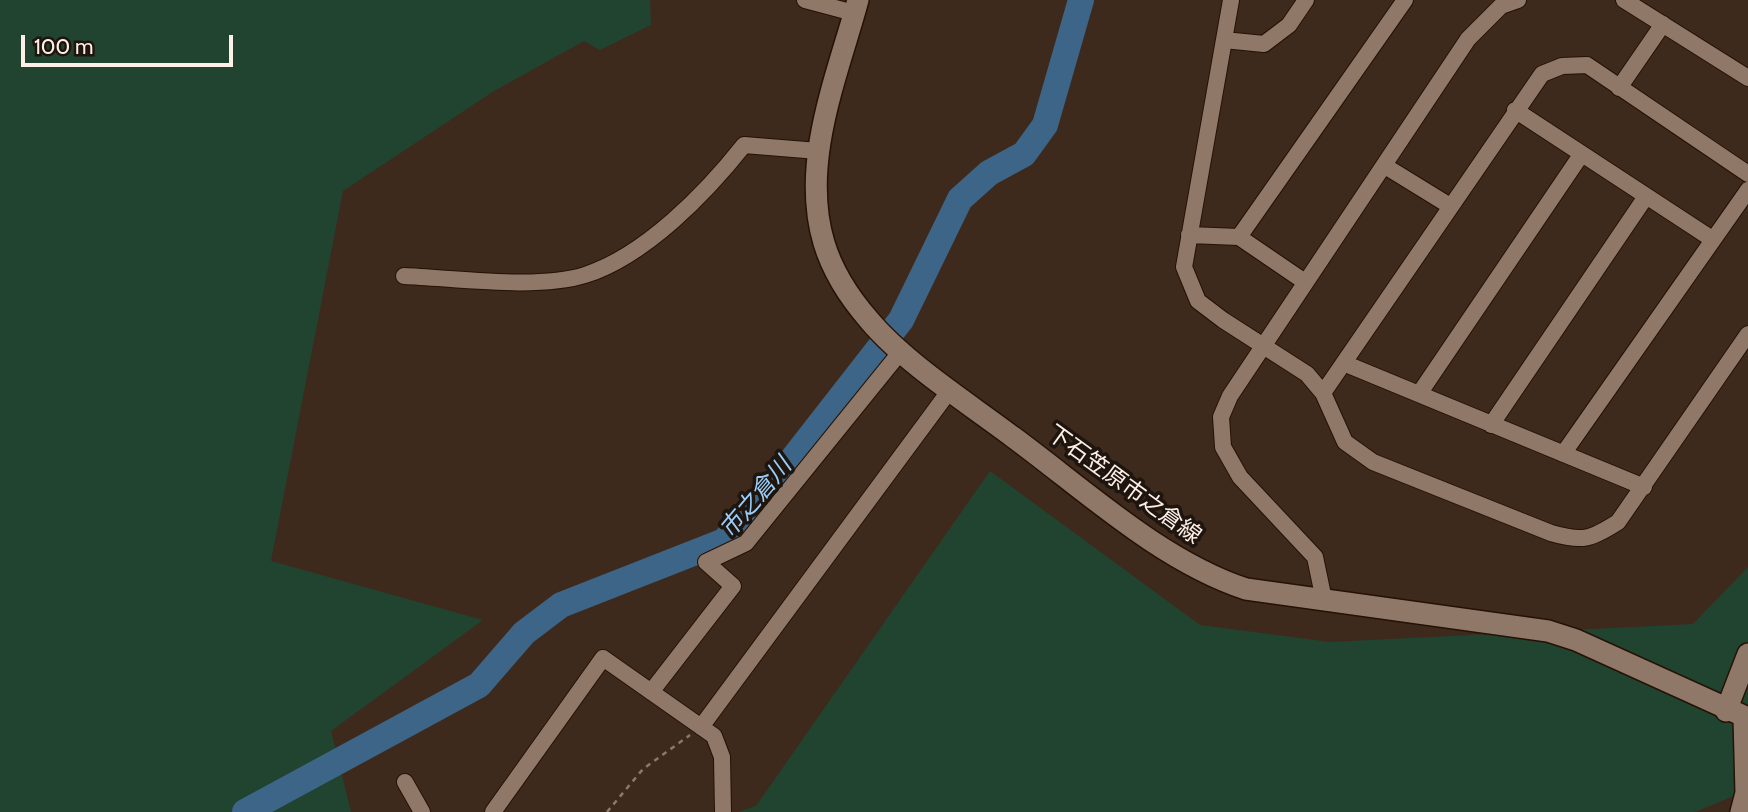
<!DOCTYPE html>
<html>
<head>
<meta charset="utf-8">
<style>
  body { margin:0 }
  #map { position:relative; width:1748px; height:812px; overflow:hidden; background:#3e2a1c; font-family:Cabin,sans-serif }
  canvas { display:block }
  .scale { position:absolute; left:21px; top:35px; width:212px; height:32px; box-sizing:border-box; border:4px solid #fef0e8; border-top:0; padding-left:9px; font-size:21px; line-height:24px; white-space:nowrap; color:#fef0e8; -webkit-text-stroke:5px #1e150f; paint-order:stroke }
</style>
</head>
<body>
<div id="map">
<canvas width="1748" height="812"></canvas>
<div class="scale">100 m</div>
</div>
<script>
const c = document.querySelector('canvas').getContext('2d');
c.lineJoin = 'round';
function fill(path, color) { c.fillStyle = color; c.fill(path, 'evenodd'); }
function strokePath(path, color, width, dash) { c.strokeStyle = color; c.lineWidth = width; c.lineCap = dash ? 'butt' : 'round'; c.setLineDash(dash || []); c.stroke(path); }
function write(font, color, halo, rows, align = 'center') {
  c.font = font + ' Cabin,"Noto Sans JP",sans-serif'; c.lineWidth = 7; c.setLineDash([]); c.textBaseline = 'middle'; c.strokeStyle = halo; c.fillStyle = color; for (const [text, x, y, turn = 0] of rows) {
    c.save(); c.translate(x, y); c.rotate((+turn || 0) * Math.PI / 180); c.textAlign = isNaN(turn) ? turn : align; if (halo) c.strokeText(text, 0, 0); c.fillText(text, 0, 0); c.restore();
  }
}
fill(new Path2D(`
  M0,0H650L651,25L600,50L584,41L494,91L343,191L271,561L483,620L331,731L351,812H0Z
  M990,471L1200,625L1330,642L1693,624L1748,567V790L1695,812H738L756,806Z`), '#214430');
strokePath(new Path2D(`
  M245,812L479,685L524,633L561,605L724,541L766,493L901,320L960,199L989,173L1024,154L1045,125L1081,0`), '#3c6587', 26);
const street = new Path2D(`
  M805,0L854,13
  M1231,0L1184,267L1198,301L1223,320L1307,374L1323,393L1345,442L1373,462L1551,533C1582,542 1590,540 1618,522L1748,334
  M1624,0L1748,78
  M1224,40L1264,44L1289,25L1306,0
  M1619,88L1663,24
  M1515,110L1712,239
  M1385,166L1450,206
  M1189,235L1239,237L1305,282
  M1239,237L1405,0
  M404,276C455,278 538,290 585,275C645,256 706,193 744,145L818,151
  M1346,364L1644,487
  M1323,393L1542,74L1562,66L1587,65L1748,174
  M1419,394L1581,155
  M1491,425L1645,198
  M1563,454L1748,190
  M1324,600L1315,557L1240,477L1223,447L1221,417L1230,396L1468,39L1501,6L1518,0
  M651,692L733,586L706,562L746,543L902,350
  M701,727L950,390
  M405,782L422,812
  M493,812L603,658L714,736L722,757L723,812`);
const secondary = new Path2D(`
  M858,0C837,77 800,163 824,243C833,273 849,297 869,320C905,363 968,403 1013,437C1085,490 1161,561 1246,589L1548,631L1576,640L1748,718
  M1726,711L1748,654
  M1741,812L1746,793L1744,718`);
strokePath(street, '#241205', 18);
strokePath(secondary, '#241205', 24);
strokePath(new Path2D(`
  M607,812L643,769L690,735`), '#8b796e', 2.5, [5, 5]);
strokePath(street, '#907869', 16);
strokePath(secondary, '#907869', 21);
write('23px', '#fef0e8', '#1e150f', [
  ["下石笠原市之倉線",1124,485,36]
]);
write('italic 24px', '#9acdf9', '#1e150f', [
  ["市之倉川",756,498,-50]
]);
</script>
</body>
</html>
